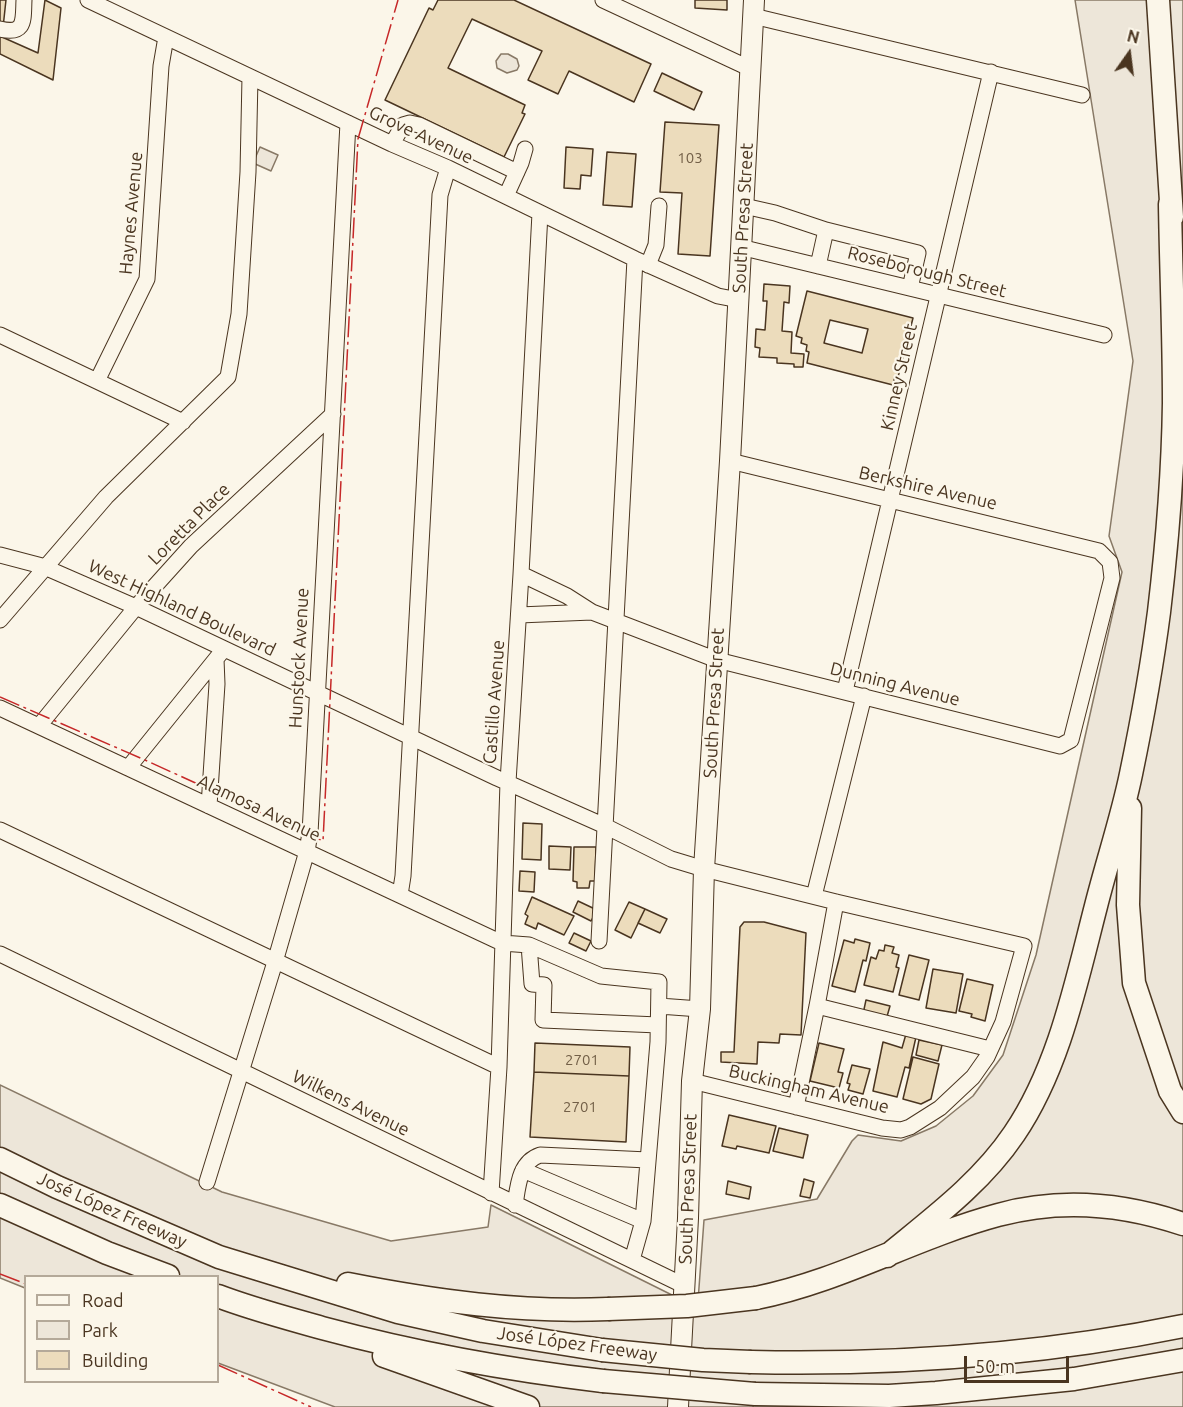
<!DOCTYPE html>
<html>
<head>
<meta charset="utf-8">
<style>
  body { margin:0 }
  #map { position:relative; width:1183px; height:1407px; overflow:hidden; background:#fbf6e9; font-family:Ubuntu,sans-serif }
  canvas { display:block }
  .legend { position:absolute; left:24px; top:1275px; width:195px; height:108px; box-sizing:border-box; background:#fbf6e9; border:2px solid #b4a999; margin:0; padding:8px 10px; list-style:none; font-size:18px; color:#4a3520 }
  .legend li { display:flex; align-items:center; gap:12px; height:30px }
  .legend b { width:30px; border:2px solid #b4a999 }
  .north { position:absolute; left:1099px; top:24px; width:60px; height:60px; -webkit-text-stroke:4px #fbf6e9; paint-order:stroke; rotate:14deg; font-size:16px; font-weight:700; line-height:24px; text-align:center; color:#4a3520 }
  .north::after { content:''; display:block; margin:auto; width:21px; height:27px; background:#4a3520; clip-path:polygon(50% 0,100% 100%,50% 72%,0 100%) }
  .scale { position:absolute; left:964px; top:1356px; width:105px; height:27px; box-sizing:border-box; border:3px solid #4a3520; border-top:0; padding-left:8px; font-size:18px; line-height:21px; white-space:nowrap; color:#4a3520; -webkit-text-stroke:4px #fbf6e9; paint-order:stroke }
</style>
</head>
<body>
<div id="map">
<canvas width="1183" height="1407"></canvas>
<ul class="legend">
<li><b style="height:8px;background:#fbf6e9"></b>Road</li>
<li><b style="height:16px;background:#ede6d9"></b>Park</li>
<li><b style="height:16px;background:#ecdcbc"></b>Building</li>
</ul>
<div class="north">N</div>
<div class="scale">50 m</div>
</div>
<script>
const c = document.querySelector('canvas').getContext('2d');
c.lineJoin = 'round';
function fill(path, color) { c.fillStyle = color; c.fill(path, 'evenodd'); }
function strokePath(path, color, width, dash) { c.strokeStyle = color; c.lineWidth = width; c.lineCap = dash ? 'butt' : 'round'; c.setLineDash(dash || []); c.stroke(path); }
function write(font, color, halo, rows, align = 'center') {
  c.font = font + ' Ubuntu,sans-serif'; c.lineWidth = 4.5; c.setLineDash([]); c.textBaseline = 'middle'; c.strokeStyle = halo; c.fillStyle = color; for (const [text, x, y, turn = 0] of rows) {
    c.save(); c.translate(x, y); c.rotate((+turn || 0) * Math.PI / 180); c.textAlign = isNaN(turn) ? turn : align; if (halo) c.strokeText(text, 0, 0); c.fillText(text, 0, 0); c.restore();
  }
}
const green = new Path2D(`
  M1075,0H1183V1407H335L218,1363V1276H26L25,1288L0,1278V1085L222,1192L391,1241L488,1227L491,1205L676,1297L698,1301L704,1220L817,1199L852,1141L858,1135L901,1141L936,1126L973,1096L1003,1055L1036,955L1122,572L1109,536L1133,361Z
  M501,54H508L517,59L519,66L517,70L507,73L497,68L496,61Z
  M260,147L278,155L271,171L253,163Z`);
fill(green, '#ede6d9');
strokePath(green, '#887966', 1.5);
const building = new Path2D(`
  M0,0H6L2,37L38,53L45,0L61,8L53,80L0,54Z
  M438,0H514L651,64L634,102L569,71L558,94L528,80L542,51L472,19L448,68L525,105L522,113L525,114L504,157L385,100L429,8L433,10Z
  M695,0H727V10L695,8Z
  M662,73L702,92L694,110L654,91Z
  M665,122L719,125L710,256L678,254L682,193L660,192Z
  M566,147L593,149L591,176L581,175L580,189L564,188Z
  M607,152L636,154L632,207L603,205Z
  M764,284L790,286L789,303L784,302L782,331L792,332L791,353L804,354L803,367H794V364L777,363V358L759,357L760,348L755,347L756,329L765,330L767,301H763Z
  M807,291L913,318L898,377L895,376L893,385L807,363L809,352L806,351L807,345L801,343L802,338L796,336ZM830,320L868,329L862,353L824,343Z
  M523,823L542,824L541,860L522,859Z
  M549,846L571,847L570,870L549,869Z
  M574,847H596L595,881H590L589,888H577V882L573,881Z
  M520,871L535,872L534,892L519,891Z
  M532,897L574,916L564,935L538,923L536,929L525,924L528,916L525,914Z
  M578,901L597,910L591,921L573,912Z
  M629,902L645,909L631,938L615,930Z
  M645,909L667,919L660,933L638,923Z
  M744,922H764L806,933L801,1035L780,1034L779,1043L758,1042L757,1064L721,1062V1052H734L740,927Z
  M574,933L591,941L586,951L569,943Z
  M855,939L870,943L866,961L863,960L855,992L832,986L844,940L854,943Z
  M885,945L894,947L892,953L899,955L896,967L899,968L893,992L864,985L871,957L876,959L879,950L884,951Z
  M909,955L929,960L919,1000L899,995Z
  M933,969L963,974L956,1013L926,1008Z
  M967,979L993,985L985,1021L971,1017L972,1014L959,1011Z
  M866,1000L890,1006L886,1020L863,1014Z
  M906,1034L916,1037L909,1068L905,1067L897,1097L873,1091L883,1042L902,1048Z
  M919,1040L942,1045L938,1061L916,1055Z
  M535,1043L630,1047L629,1076L534,1072Z
  M819,1043L844,1049L838,1072L843,1073L839,1088L810,1081Z
  M913,1057L939,1064L931,1099L921,1104L903,1099Z
  M852,1065L870,1069L863,1094L848,1090L850,1084L847,1083Z
  M534,1072L629,1076L626,1142L530,1137Z
  M729,1115L776,1126L769,1153L737,1146L736,1149L722,1146Z
  M779,1128L808,1135L803,1158L773,1151Z
  M804,1179L814,1182L810,1198L800,1196Z
  M728,1181L751,1187L749,1199L726,1194Z`);
fill(building, '#ecdcbc');
strokePath(building, '#4a3520', 1.5);
const minor = new Path2D(`
  M88,0L392,144L448,168L635,259L718,296L739,300
  M603,0L751,69
  M753,16L1082,95
  M0,29C26,35 23,20 24,0
  M392,144L403,125L410,123L419,125L517,172
  M506,196L521,163L525,149
  M744,206L775,213L826,230L818,266
  M826,230L918,253L910,288
  M740,247L1104,335
  M648,265L656,245L659,206
  M0,335L183,422
  M97,381L147,279L161,66L166,37
  M0,555L42,566L136,607L497,778L605,826L671,859L704,869L836,902L1024,946L1003,1022L987,1057L973,1077L940,1108L910,1127L901,1130L882,1128L692,1081
  M521,574L567,596L592,612
  M519,615L592,612L717,660L1060,746L1071,740L1112,578L1110,562L1099,551L730,461
  M0,620L106,497L228,377L239,314L248,172L250,77
  M845,691L991,72
  M0,708L502,943L529,945L601,976L659,982L658,1042L643,1221L632,1260
  M39,726L136,607L191,546L333,414
  M128,768L224,649
  M209,806L217,684L216,659
  M0,830L499,1067
  M400,895L403,876L440,195L448,168
  M814,896L864,696
  M599,941L635,259
  M529,945L532,984L544,985L543,1020L658,1025
  M0,954L685,1286
  M659,1006L700,1009
  M817,1006L990,1049
  M796,1107L817,1006L836,902
  M523,1170L643,1221
  M207,1182L275,962L307,851L310,833L348,123
  M491,1193L499,1067L508,782L521,574L540,213
  M515,1205C518,1186 519,1162 540,1155L648,1160`);
const major = new Path2D(`
  M678,1407L688,1218L692,1081L700,1009L704,869L730,461L754,0`);
const highway = new Path2D(`
  M1158,0L1172,217
  M1130,808L1128,905L1134,983L1170,1091L1183,1112
  M0,1159L57,1187L219,1257L398,1312L483,1331L602,1350
  M0,1205L107,1253L168,1276
  M887,1256C932,1219 981,1183 1014,1134C1059,1068 1076,983 1096,906C1107,862 1122,818 1131,774C1142,721 1152,666 1159,612C1167,545 1173,470 1174,403C1174,336 1171,270 1170,204
  M348,1284C434,1301 521,1313 608,1309
  M218,1296C252,1309 287,1318 322,1328C415,1353 508,1370 603,1381
  M756,1298C841,1281 916,1237 998,1215C1060,1198 1124,1204 1183,1224
  M384,1356L528,1407
  M751,1362C896,1365 1041,1355 1183,1326
  M755,1394L889,1396L936,1393L1074,1379L1183,1360`);
strokePath(minor, '#4a3520', 17);
strokePath(major, '#4a3520', 22);
strokePath(highway, '#4a3520', 25);
strokePath(minor, '#fbf6e9', 15);
strokePath(major, '#fbf6e9', 20);
strokePath(highway, '#fbf6e9', 22);
const highwayBridge = new Path2D(`
  M608,1309L687,1306L756,1298
  M602,1350L703,1360L751,1362
  M603,1381L755,1394`);
strokePath(highwayBridge, '#4a3520', 25, []);
strokePath(highwayBridge, '#fbf6e9', 22);
strokePath(new Path2D(`
  M0,697L145,760L323,841L358,139L398,0
  M0,1274L26,1284
  M218,1365L311,1407`), '#c62828', 1.5, [21, 4.5, 3, 4.5]);
write('15px', '#725f47', null, [
  ["103",690,158],
  ["2701",582,1060],
  ["2701",580,1107]
]);
write('18px', '#4a3520', '#fbf6e9', [
  ["Grove Avenue",421,135,25],
  ["Haynes Avenue",131,213,-85],
  ["South Presa Street",743,218,-87],
  ["Roseborough Street",927,272,14],
  ["Kinney Street",899,377,-77],
  ["Berkshire Avenue",928,488,13],
  ["Loretta Place",189,524,-45],
  ["West Highland Boulevard",182,608,25],
  ["Hunstock Avenue",299,658,-87],
  ["Dunning Avenue",895,684,14],
  ["Castillo Avenue",494,702,-86],
  ["South Presa Street",714,703,-87],
  ["Alamosa Avenue",259,808,25],
  ["Buckingham Avenue",809,1089,13],
  ["Wilkens Avenue",351,1103,26],
  ["South Presa Street",688,1189,-88],
  ["José López Freeway",112,1210,24],
  ["José López Freeway",577,1344,8]
]);
</script>
</body>
</html>
